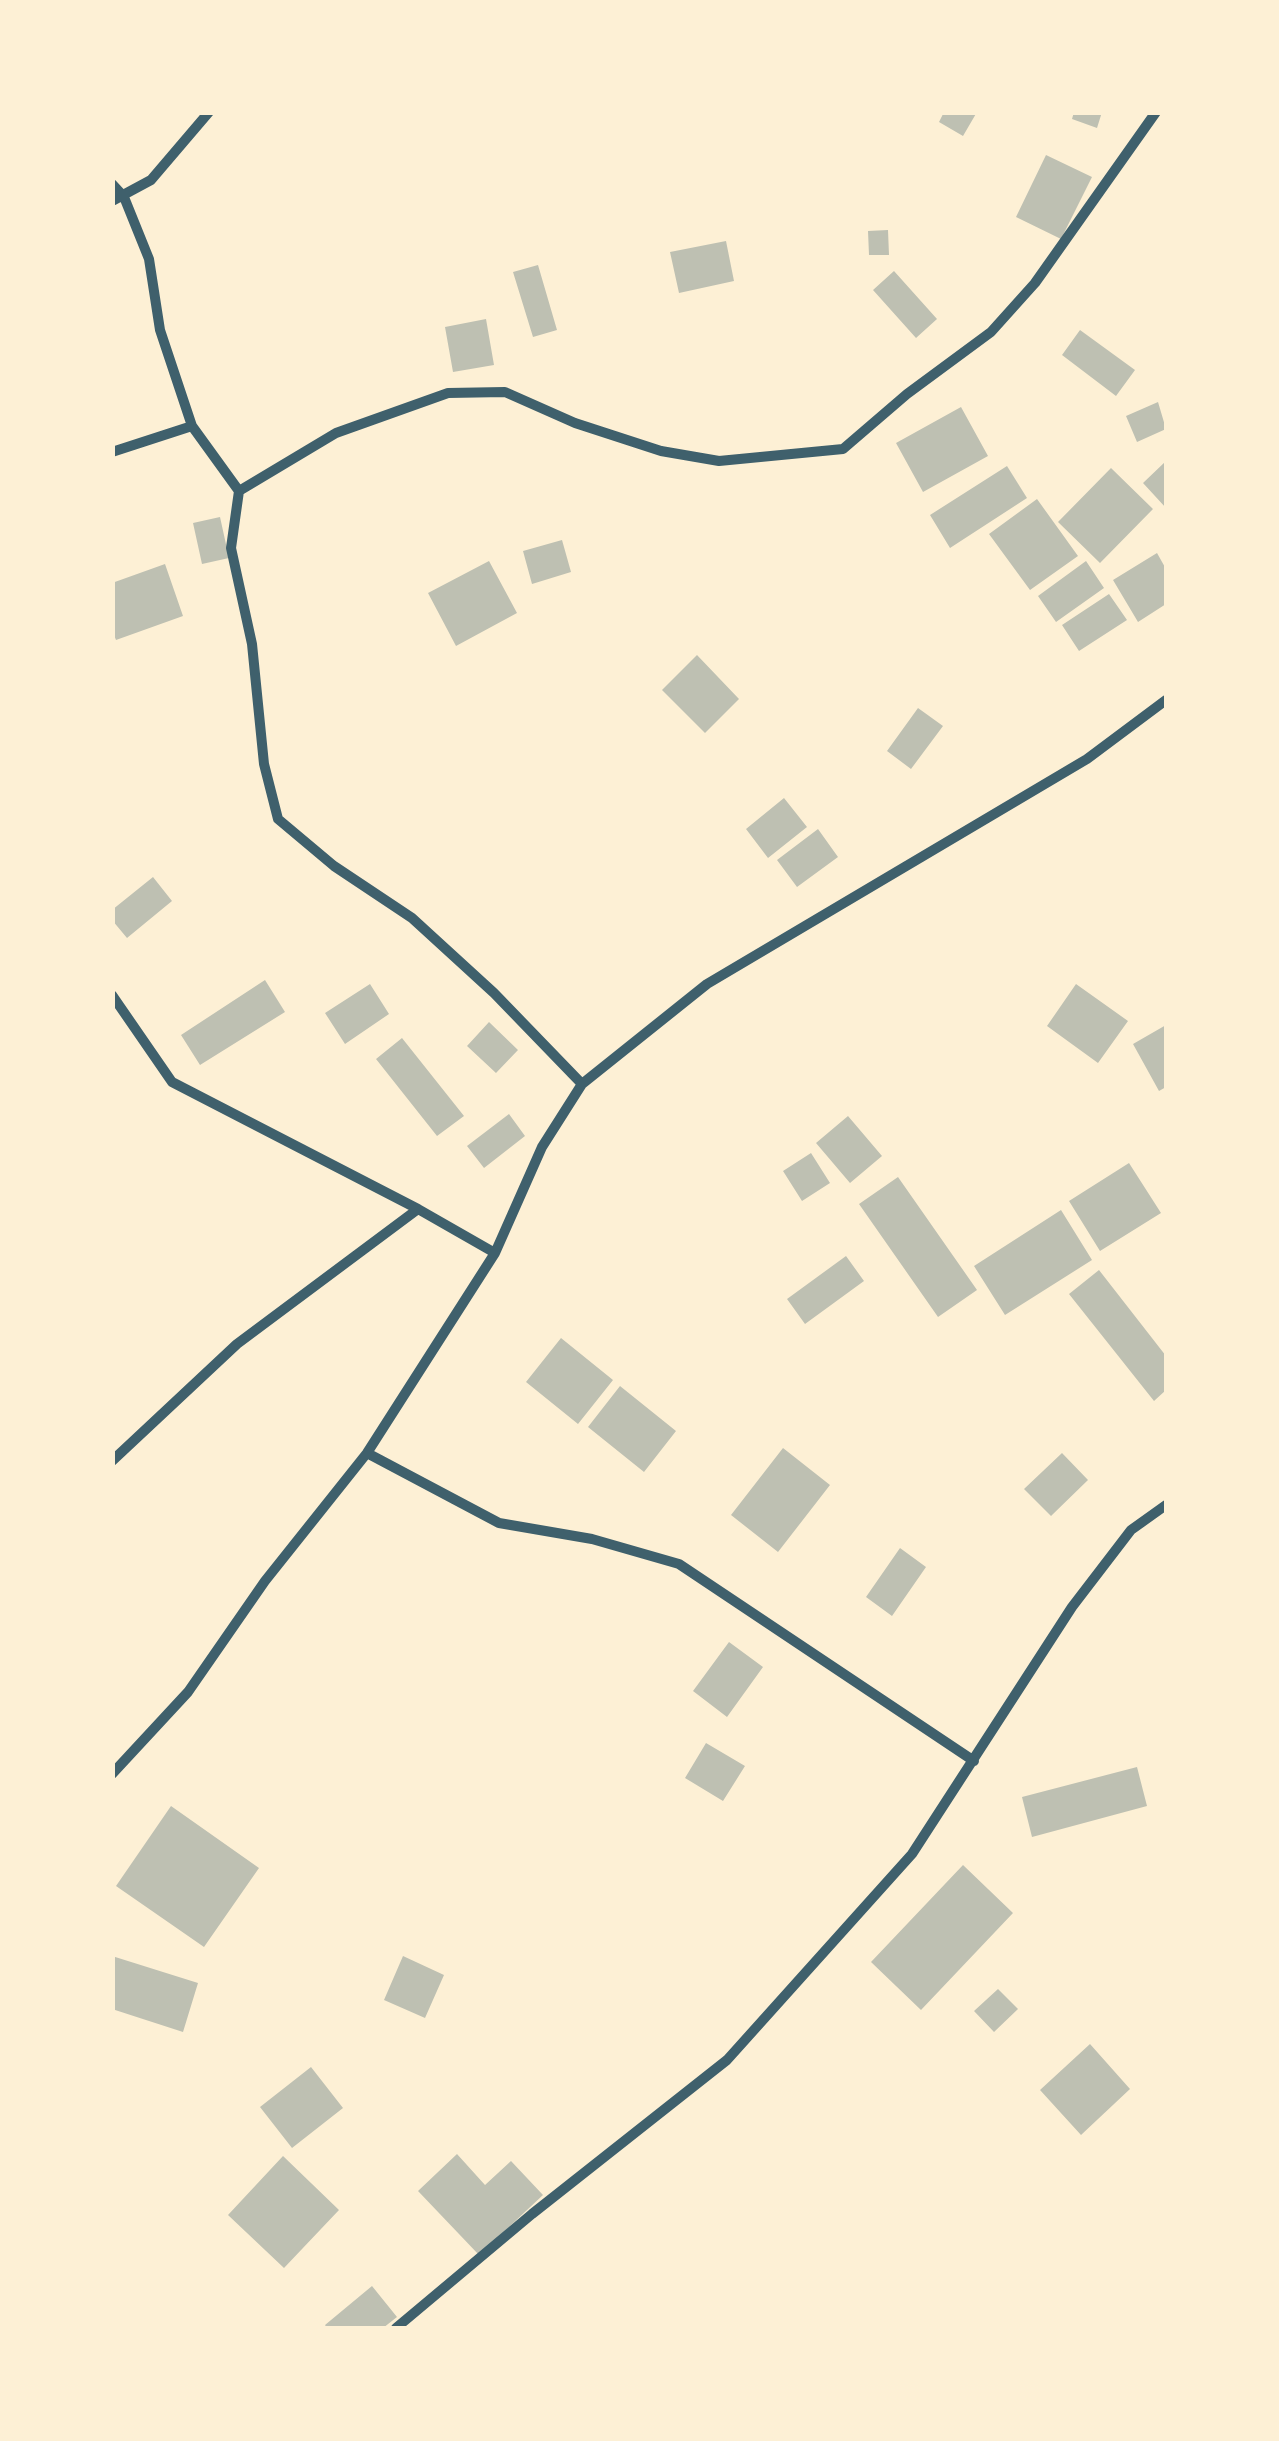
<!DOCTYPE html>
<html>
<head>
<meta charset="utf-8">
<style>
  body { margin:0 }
  #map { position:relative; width:1279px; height:2441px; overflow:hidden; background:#fdf0d5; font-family:Karla,sans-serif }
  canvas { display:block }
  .frame { position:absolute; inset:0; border:115px solid #fdf0d5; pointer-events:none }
</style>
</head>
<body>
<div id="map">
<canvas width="1279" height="2441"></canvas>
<div class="frame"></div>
</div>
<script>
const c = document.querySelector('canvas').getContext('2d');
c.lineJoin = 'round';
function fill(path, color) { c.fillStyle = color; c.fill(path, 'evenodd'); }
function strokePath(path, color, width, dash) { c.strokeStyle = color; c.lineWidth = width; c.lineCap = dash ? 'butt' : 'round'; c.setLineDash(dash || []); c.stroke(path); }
fill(new Path2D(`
  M944,112H977L963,136L939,122Z
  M1074,112H1102L1097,128L1072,119Z
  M1046,155L1092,177L1061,239L1016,217Z
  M888,230L889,255H869L868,231Z
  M726,241L734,281L679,293L670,252Z
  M538,265L557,330L533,337L513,272Z
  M894,271L937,319L916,338L873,290Z
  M486,319L494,365L453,372L445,327Z
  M1080,330L1135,370L1116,396L1062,355Z
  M1158,402L1166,429L1137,442L1126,416Z
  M961,407L988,456L923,492L896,443Z
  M1166,461V508L1143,483Z
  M1007,466L1027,498L950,548L930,515Z
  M1111,468L1153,509L1100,563L1058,522Z
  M1037,499L1078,556L1030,590L989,534Z
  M220,517L229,558L202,564L193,523Z
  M562,540L571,572L532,584L523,551Z
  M1157,553L1166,569V604L1138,622L1113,580Z
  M489,561L517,613L456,646L428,593Z
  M1086,561L1104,588L1056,622L1038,596Z
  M165,564L183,616L116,640L112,630V583Z
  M1109,594L1127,620L1079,651L1062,625Z
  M697,655L739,699L705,733L662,690Z
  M918,708L943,726L911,769L887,751Z
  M784,798L807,827L768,858L746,829Z
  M818,829L838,857L797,887L777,860Z
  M153,877L172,901L127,938L112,920V910Z
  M265,980L285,1012L200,1065L181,1035Z
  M370,984L389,1014L345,1044L325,1013Z
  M1076,984L1128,1021L1098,1063L1047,1026Z
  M489,1022L518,1050L496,1073L467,1046Z
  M1166,1025V1087L1159,1091L1133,1044Z
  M402,1038L464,1116L437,1136L376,1059Z
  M509,1114L525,1136L484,1168L467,1146Z
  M848,1116L882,1156L850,1183L816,1143Z
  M811,1153L830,1183L802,1201L783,1171Z
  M1129,1163L1161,1213L1100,1251L1069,1201Z
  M898,1177L977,1290L938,1317L859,1204Z
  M1061,1210L1092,1260L1005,1315L974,1266Z
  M846,1256L864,1281L805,1324L787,1299Z
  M1099,1270L1166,1356V1390L1154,1401L1069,1294Z
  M561,1338L613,1380L578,1424L526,1382Z
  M620,1386L676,1431L644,1472L588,1427Z
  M783,1448L830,1485L778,1552L731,1515Z
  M1062,1453L1088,1480L1051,1516L1024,1489Z
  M900,1548L926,1567L892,1616L866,1597Z
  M729,1642L763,1667L727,1717L693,1691Z
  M706,1743L745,1766L723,1801L685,1778Z
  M1137,1767L1147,1806L1032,1837L1022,1797Z
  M171,1806L259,1868L204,1947L116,1886Z
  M963,1865L1013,1913L921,2010L871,1962Z
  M112,1956L198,1983L183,2032L112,2009Z
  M403,1956L444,1975L425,2018L384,2000Z
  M998,1989L1018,2009L994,2032L974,2011Z
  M1090,2044L1130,2089L1081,2135L1040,2090Z
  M311,2067L343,2108L292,2148L260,2107Z
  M457,2154L485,2185L511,2161L543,2195L479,2255L418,2191Z
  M283,2156L339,2210L284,2268L228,2215Z
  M372,2286L397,2317L383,2328H327L325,2325Z`), '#bec0b2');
strokePath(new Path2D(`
  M112,184L124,197L149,259L160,330L192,426L239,491L231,548L252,644L264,764L278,819L334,866L412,918L494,993L582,1084
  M112,201L151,180L209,112
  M112,452L192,426
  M239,491L336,433L448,393L505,392L575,423L661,451L719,461L843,449L907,394L991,332L1035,283L1156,112
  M112,995L172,1082L418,1209
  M367,1453L499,1523L592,1539L679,1564L974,1761
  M112,1461L237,1344L418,1209L495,1253
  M112,1774L188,1692L265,1581L367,1453L495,1253L542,1147L582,1084L707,984L1087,759L1166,700
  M396,2328L532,2214L727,2060L912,1854L1072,1607L1131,1530L1166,1505`), '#3f606c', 10);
</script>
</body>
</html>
